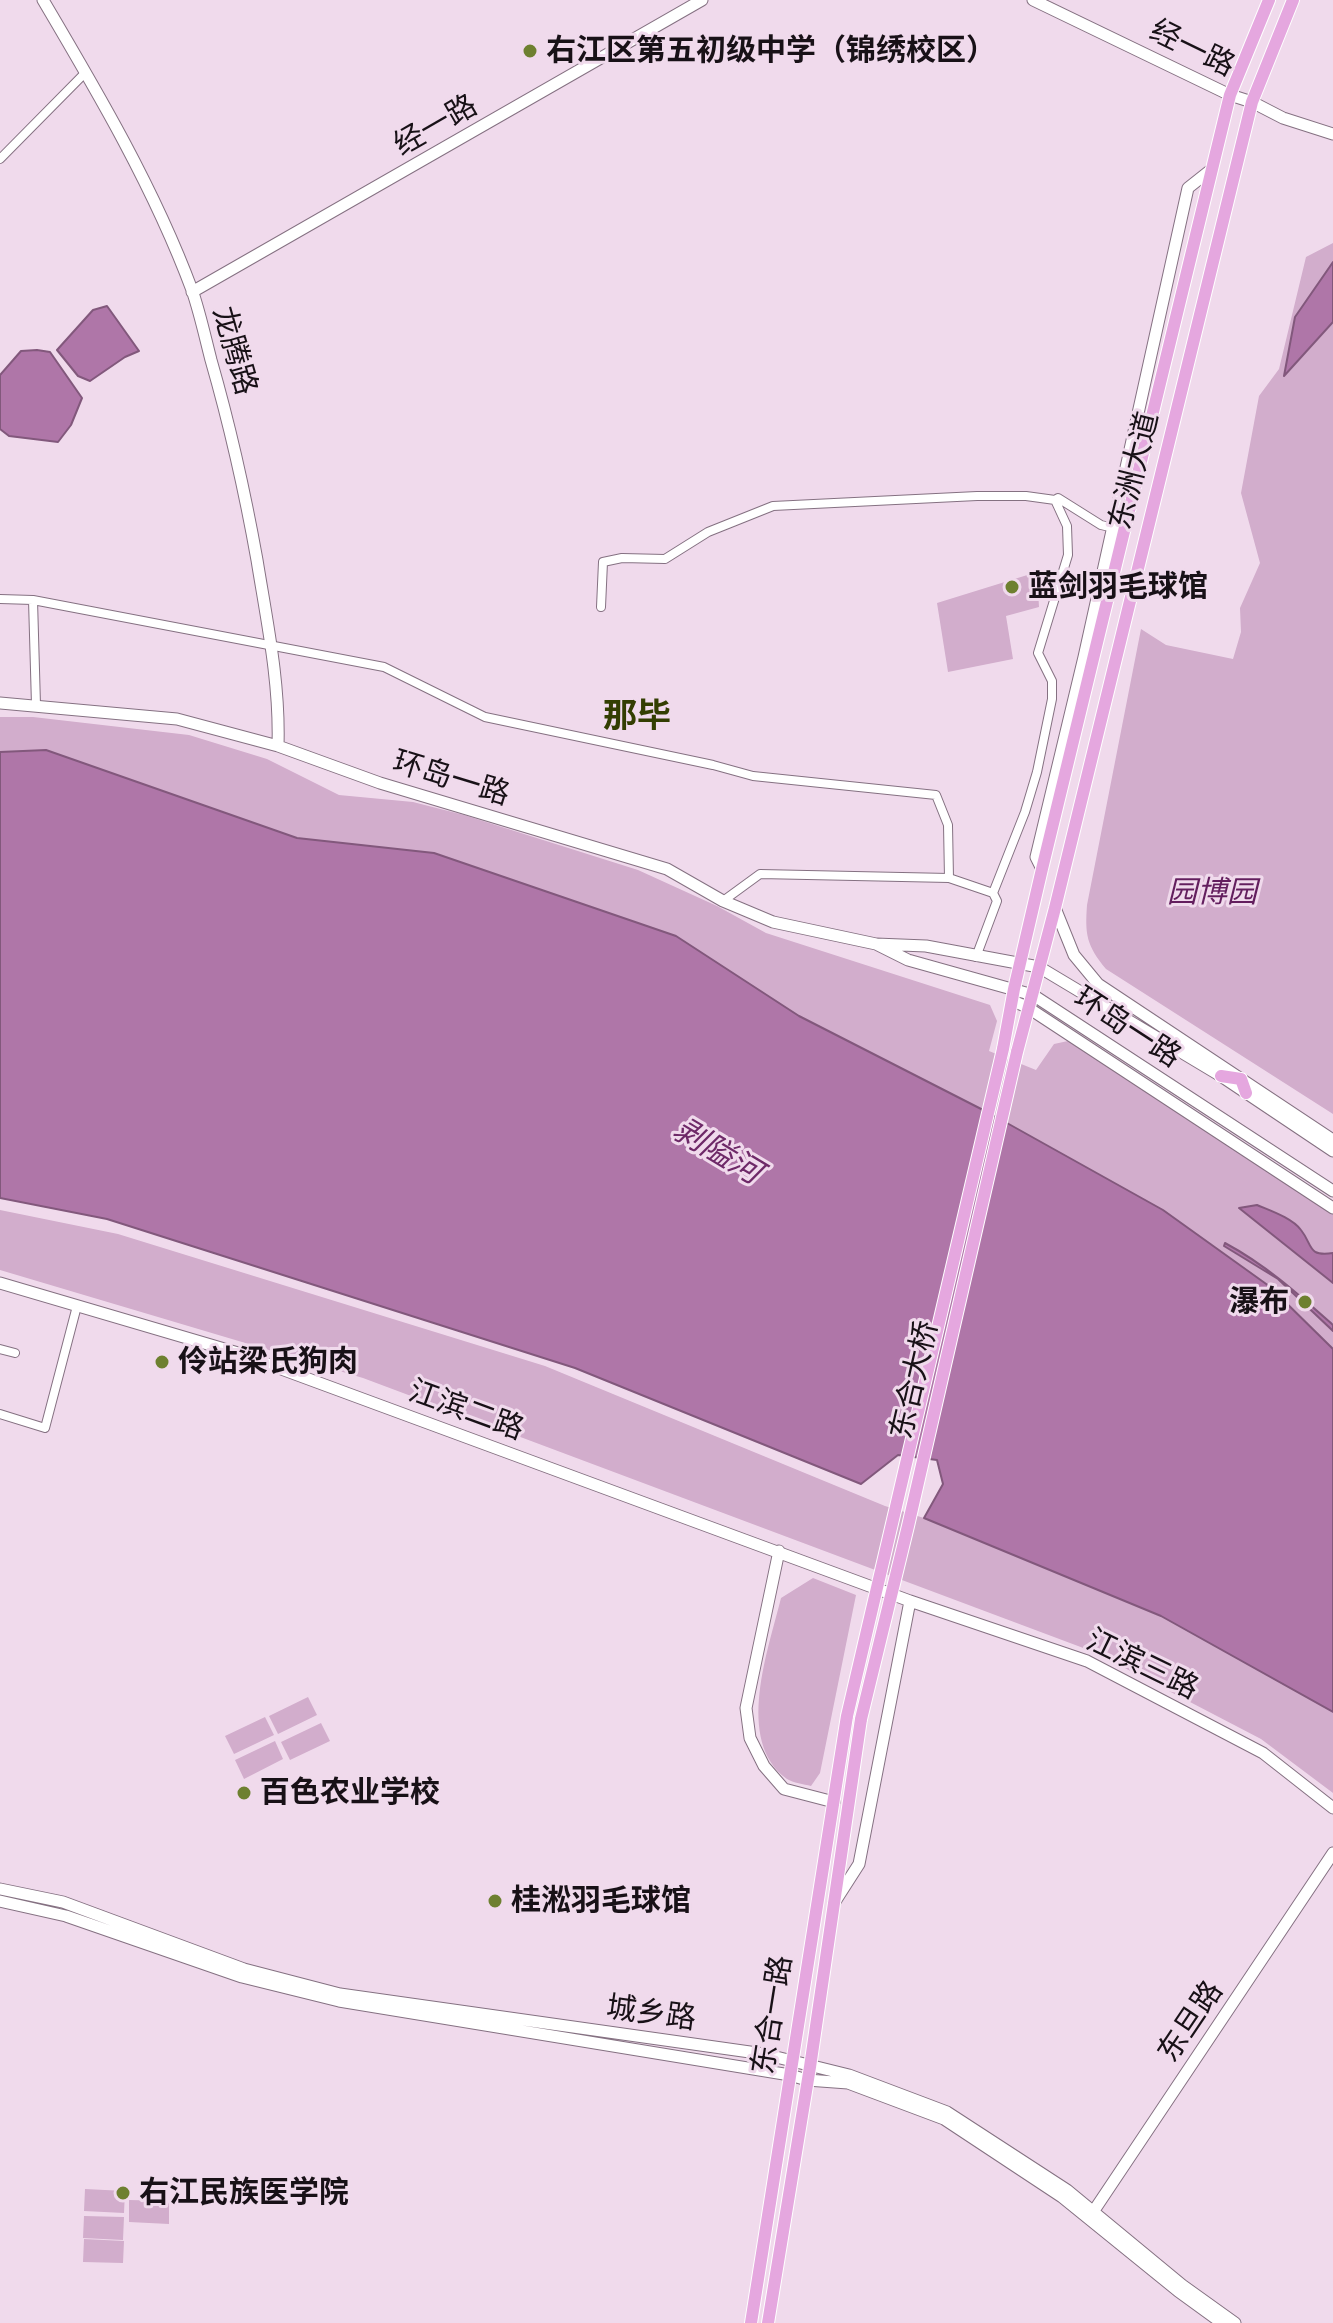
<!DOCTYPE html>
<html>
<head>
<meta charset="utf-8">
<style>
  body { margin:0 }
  canvas { display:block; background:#f0daec }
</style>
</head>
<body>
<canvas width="1333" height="2323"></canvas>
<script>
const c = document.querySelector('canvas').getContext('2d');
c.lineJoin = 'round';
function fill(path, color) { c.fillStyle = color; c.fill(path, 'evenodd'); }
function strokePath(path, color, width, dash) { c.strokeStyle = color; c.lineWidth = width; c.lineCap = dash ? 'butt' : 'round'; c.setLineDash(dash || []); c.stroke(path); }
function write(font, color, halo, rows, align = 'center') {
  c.font = font + ' "Zilla Slab","Noto Sans SC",serif'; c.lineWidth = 6; c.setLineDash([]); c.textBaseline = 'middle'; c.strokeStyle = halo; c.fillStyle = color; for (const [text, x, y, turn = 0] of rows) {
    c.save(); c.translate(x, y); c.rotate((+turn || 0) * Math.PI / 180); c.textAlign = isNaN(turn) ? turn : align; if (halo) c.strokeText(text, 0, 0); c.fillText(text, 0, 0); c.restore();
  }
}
fill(new Path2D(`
  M1333,243V1114L1106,969C1086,945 1085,934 1087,905L1141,629L1166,645L1233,659L1241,632L1240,608L1260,563L1241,493L1259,396L1279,369L1306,257Z
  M1037,572L1039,607L1006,616L1013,659L948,672L937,603Z
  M0,717H33L189,735L267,759L339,795L413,802L464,815L638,870L717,906L766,933L990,1005L997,1021L989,1051L1036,1070L1054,1044L1068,1041L1333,1214V1349L1269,1286L1163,1210L799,1016L676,936L434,853L297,838L46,750L0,752Z
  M0,1210L118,1234L545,1366L885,1506L924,1518L1161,1616L1333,1712V1793L1261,1739L1094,1652L363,1378L0,1270Z
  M813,1578L856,1595L820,1773L811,1786C804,1784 793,1783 787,1779C734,1741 769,1648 781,1598Z
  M308,1697L317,1715L278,1734L269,1716Z
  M265,1717L274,1735L234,1754L225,1736Z
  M321,1723L330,1741L290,1760L281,1742Z
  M275,1741L283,1759L244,1779L235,1760Z
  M85,2189L125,2191L124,2213L84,2211Z
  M129,2200L169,2201V2224L129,2222Z
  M84,2216L124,2217L123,2240L83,2238Z
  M84,2239L124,2241L123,2263L83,2262Z`), '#d2adcc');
const water = new Path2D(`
  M1333,262V322L1284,376L1295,317Z
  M107,306L139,351L125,357L90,381L78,376L57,350L93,310Z
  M37,350L50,352L82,398L71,425L58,442L9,436L0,429V375L21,351Z
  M46,750L297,838L434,853L676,936L799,1016L989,1113L1163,1210L1269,1286L1333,1349V1712L1161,1616L924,1518L943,1484L937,1460L898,1455L861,1484L575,1368L107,1219L0,1198V752Z
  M1257,1205C1271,1211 1292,1218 1301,1230C1313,1245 1307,1257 1333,1253V1283L1239,1208Z
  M1225,1243C1266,1265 1298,1294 1333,1325V1331L1278,1279L1224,1246Z`);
fill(water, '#af76a8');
strokePath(water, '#82587c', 2);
const street = new Path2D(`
  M0,159L85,73
  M0,599L33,600L36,705
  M33,600L384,667L485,717L713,765L753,776L936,795L948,825L949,878L993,893
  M601,607L603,562L622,558L665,559L708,532L773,506L977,496H1026L1055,500
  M723,901L760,874L949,878
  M976,957L997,901L993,893L1025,812L1037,772L1052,699V681L1038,653L1068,555L1067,526L1055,500L1058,498L1101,525L1118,529
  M0,1349L15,1353
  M0,1414L45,1428L77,1306`);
const secondary = new Path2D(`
  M43,0C98,93 154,188 192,290C200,313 205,337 211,360C230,426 245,493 257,560C267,622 280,683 278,746
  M1033,0L1230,95L1252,102L1283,118L1333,134
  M192,292L702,0
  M0,703L177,719L278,746L380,783L667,869L723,901L773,922L876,944
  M1042,869L1036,857L1084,657L1188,188L1212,169
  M1055,908L1074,955L1098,984L1333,1140
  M1013,1001L1027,1007L1333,1208
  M1333,1151L1221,1076L1039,967L926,946L876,944L908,960L1033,995L1333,1191
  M0,1283L238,1353L910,1601L1087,1661L1263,1753L1333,1808
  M779,1551L746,1708L750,1738L764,1766L784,1789L834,1802
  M0,1889L63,1902L244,1969L340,1994L764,2054L849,2075L947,2112L1067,2190L1182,2285L1235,2323
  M0,1901L66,1916L242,1977L339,2001L790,2075L807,2080L848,2083L944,2119L1062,2197L1178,2291L1222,2323
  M834,1903L859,1864L910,1601
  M1089,2218L1333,1853`);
const primary = new Path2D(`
  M1003,1049L1014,989L1042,869L1230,95L1269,0
  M1017,1052L1055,908L1252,102L1293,0
  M1221,1076L1241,1079L1246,1093
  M751,2323L847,1716
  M768,2323L810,2067L861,1719`);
strokePath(street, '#857182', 10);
strokePath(secondary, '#857182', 13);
strokePath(primary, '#fff', 14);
strokePath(street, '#fff', 8);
strokePath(secondary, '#fff', 11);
strokePath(primary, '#e5a7df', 12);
const primaryBridge = new Path2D(`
  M847,1716L1003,1049
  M861,1719L908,1526L1017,1052`);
strokePath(primaryBridge, '#fff', 14, []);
strokePath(primaryBridge, '#e5a7df', 12);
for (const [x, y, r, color] of [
  [530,51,8,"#6e8030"],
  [1012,587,8,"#6e8030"],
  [1305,1302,8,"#6e8030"],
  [162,1362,8,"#6e8030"],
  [244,1793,8,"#6e8030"],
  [495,1901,8,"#6e8030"],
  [123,2193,8,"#6e8030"]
]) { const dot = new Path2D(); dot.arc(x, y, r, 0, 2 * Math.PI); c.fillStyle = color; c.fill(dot); strokePath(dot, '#f0daec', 3); }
write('30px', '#181117', '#f0daec', [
  ["经一路",1192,49,26],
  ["经一路",436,126,-30],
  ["龙腾路",234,351,74],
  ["东洲大道",1135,471,-76],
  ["环岛一路",451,779,17],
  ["环岛一路",1127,1028,33],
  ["东合大桥",915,1380,-77],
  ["江滨二路",466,1411,20],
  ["江滨三路",1142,1665,26],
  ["城乡路",651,2014,8],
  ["东合一路",773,2015,-81],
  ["东旦路",1191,2022,-56]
]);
write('bold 30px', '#181117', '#f0daec', [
  ["右江区第五初级中学（锦绣校区）",546,51],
  ["蓝剑羽毛球馆",1028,587],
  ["瀑布",1289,1302,"right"],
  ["伶站梁氏狗肉",178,1362],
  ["百色农业学校",260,1793],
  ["桂淞羽毛球馆",511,1901],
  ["右江民族医学院",139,2193]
], 'left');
write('italic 30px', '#631e5e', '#f0daec', [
  ["园博园",1212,893]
]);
write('italic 32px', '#6e2968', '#f0daec', [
  ["剥隘河",717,1152,31]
]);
write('bold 34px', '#333e02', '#f0daec', [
  ["那毕",637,717]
]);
</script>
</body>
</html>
